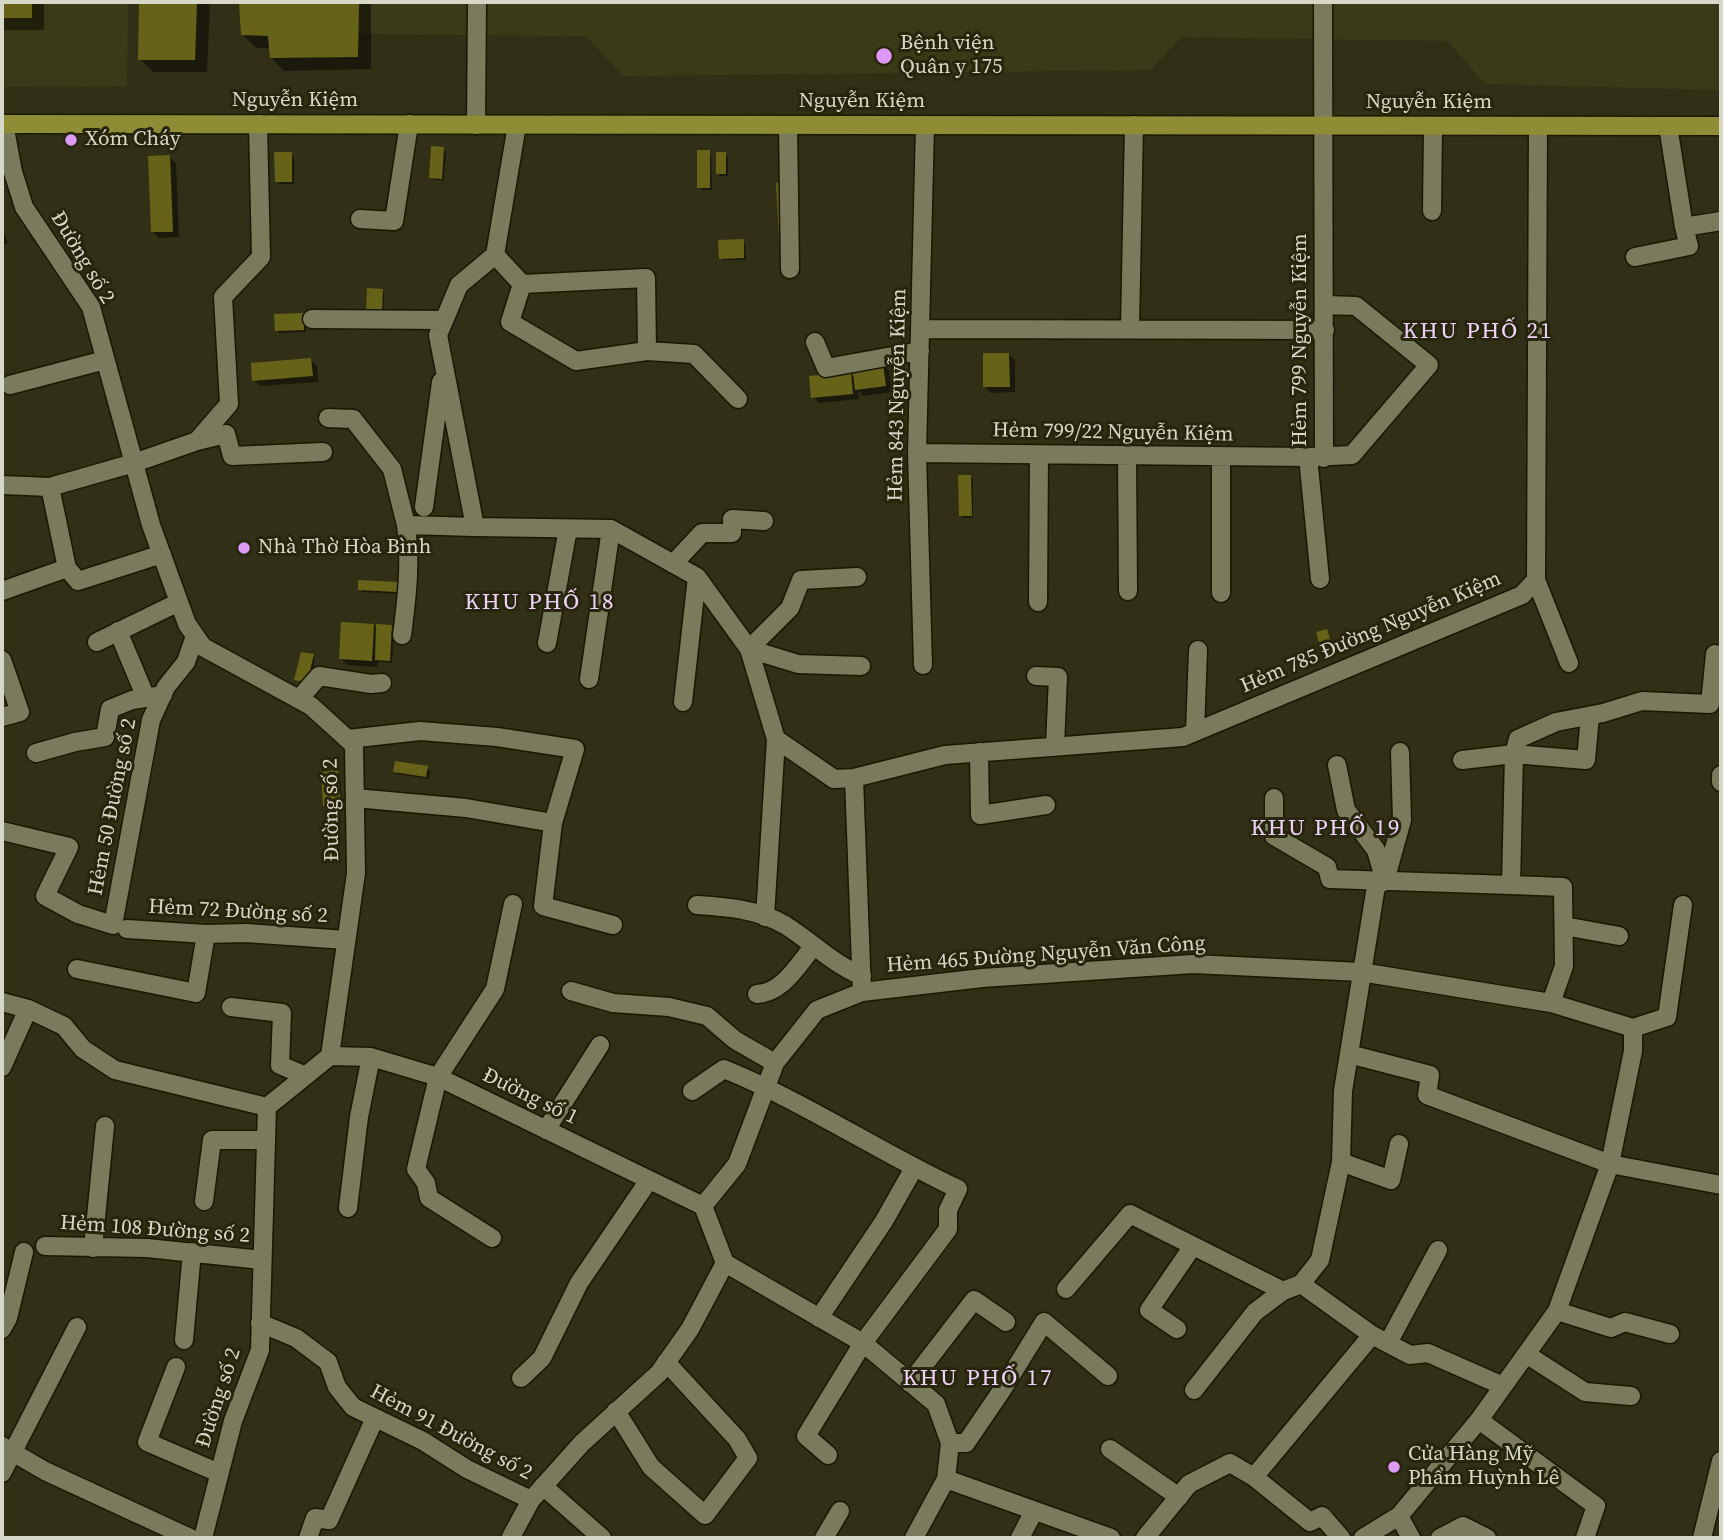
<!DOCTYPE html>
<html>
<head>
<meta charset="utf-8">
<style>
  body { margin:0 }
  #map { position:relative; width:1723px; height:1540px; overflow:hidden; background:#313016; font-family:"Source Serif 4",serif }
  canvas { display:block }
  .frame { position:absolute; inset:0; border:4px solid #d8d8c9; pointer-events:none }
</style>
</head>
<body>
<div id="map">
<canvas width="1723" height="1540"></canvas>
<div class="frame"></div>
</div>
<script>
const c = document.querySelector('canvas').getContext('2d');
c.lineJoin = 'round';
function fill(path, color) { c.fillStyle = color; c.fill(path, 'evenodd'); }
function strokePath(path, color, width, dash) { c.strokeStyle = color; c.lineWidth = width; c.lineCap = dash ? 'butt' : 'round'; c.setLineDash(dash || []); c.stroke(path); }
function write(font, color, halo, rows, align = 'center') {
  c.font = font + ' "Source Serif 4",serif'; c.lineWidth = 6; c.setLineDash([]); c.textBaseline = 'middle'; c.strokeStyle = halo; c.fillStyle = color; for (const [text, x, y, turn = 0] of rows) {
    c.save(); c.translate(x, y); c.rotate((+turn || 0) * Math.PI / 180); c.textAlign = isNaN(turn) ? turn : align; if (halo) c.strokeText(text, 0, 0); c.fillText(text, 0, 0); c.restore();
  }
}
fill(new Path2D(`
  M2,2H128L127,86L2,87Z
  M359,2H1721V90L1485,84L1448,41L1182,37L1150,70L623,76L586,36L358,34Z`), '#3b3a18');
fill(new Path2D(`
  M2,2H44V30H2Z
  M140,2H210L207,72H153L140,59Z
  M241,2H371V69L284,71L271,58V48H256L242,34Z
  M443,149L446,152L444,180H434L431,177Z
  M709,152L711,155L712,190H702L699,187Z
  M291,154L294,157V184H279L276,181Z
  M725,154L728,157V176H720L718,173Z
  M170,157L176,163L179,237L159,238L153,232Z
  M2,229L8,243L2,246Z
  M743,241L745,243L746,260H723L720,258Z
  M382,291L384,293V317H371Z
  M303,314L306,317V332L279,333L277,331Z
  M1008,354L1015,360V392L991,393L985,386Z
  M311,360L317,366L318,382L260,386L254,380Z
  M883,364L889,371L892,392L863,396L858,390L859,399L819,403L813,397L850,373L856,379Z
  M971,477L973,479V518H963L960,515Z
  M397,584L399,587V594L363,592L360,589Z
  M374,626L378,630L391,627L394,630L392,663L378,662L377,667L347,665L341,658Z
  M1326,631L1336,655L1327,657L1325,655Z
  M313,656L315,658L310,684L299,682L296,679Z
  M427,768L430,771L429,779L397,774L395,771Z
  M337,772L340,775L342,807L328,808L325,805Z`), '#0007');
fill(new Path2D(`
  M2,2H32V18H2Z
  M139,2H197L195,60H138Z
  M239,2H359L358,57L270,58L268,36L241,35Z
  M431,146L444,147L442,179L429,178Z
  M697,150H710V188H697Z
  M274,152H292V182H275Z
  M716,152H726V174H716Z
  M170,155L173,232H151L148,156Z
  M791,182L794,236L779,237L776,183Z
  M744,239V258L719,259L718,240Z
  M367,288L383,289L382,316L366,315Z
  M304,313V330L275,331L274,314Z
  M983,353H1009L1010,387H983Z
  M311,358L313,376L252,381L251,363Z
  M883,363L886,386L855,390L852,366Z
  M851,372L853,394L811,398L809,376Z
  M958,475H971L972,516H959Z
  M358,580L397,582V592L358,590Z
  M341,622L374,624L372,661L339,659Z
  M376,624L392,625L390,661L375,660Z
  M1327,629L1334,652L1323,656L1316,632Z
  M301,652L314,654L307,683L294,680Z
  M395,761L428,766L426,777L393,772Z
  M338,770L341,805L323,806L321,772Z`), '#666319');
const minor = new Path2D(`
  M1323,2L1324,458
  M4,124L13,172L24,207L91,307L151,525L187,624L203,647L311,706L354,745L356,873L330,1056L267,1107L260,1350L233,1421L203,1538
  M476,125L477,2
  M517,125L495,255L459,285L438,335L475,527L611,529L697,577L749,649L776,739L834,779L854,778L862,992L817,1010L775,1063L737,1164L703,1206
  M788,125L790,269
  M1668,126L1684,227
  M1432,211L1433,126
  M360,219L394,221L409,124
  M495,255L522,284L646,278L647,351L694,354L738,399
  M1635,257L1689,246L1684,227L1721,221
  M522,284L510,322L576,361L647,351
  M312,319L444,320
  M921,329L1325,330
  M1130,329L1134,125
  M815,342L826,368L920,351
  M10,385L105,360
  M328,418L353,419L392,469L406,525L475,527
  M197,441L229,404L223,297L261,257L258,124
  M917,453L1308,457
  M1127,455L1128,591
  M2,485L50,487L134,463L197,441L226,434L232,456L323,452
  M50,487L67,568
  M424,507L441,382
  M673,564L702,533H732V519L764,521
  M857,577L801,580L790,608L749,649L798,664L861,666
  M1320,579L1308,457L1352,455L1429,365L1356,306L1325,305
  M1536,580L1569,663
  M2,591L67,568L78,581L162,554
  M1221,593V457
  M1038,602L1039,455
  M118,631L146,698
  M402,635C407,597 411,563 406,525
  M97,642L179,602
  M547,643L568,529
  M2,660L20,712L2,717
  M923,665L917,453L925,125
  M1036,676L1058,677L1055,746
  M589,679L611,529
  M299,699L319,676L371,684L382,683
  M683,702L697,577
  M1195,732L1198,650
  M348,739L420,731L497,737L575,749L553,823L543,906L613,925
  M979,752L980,815L1046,805
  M36,753L75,742L105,737L110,709L132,700L163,695
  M1462,760L1514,754L1586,760L1590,716
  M1337,765L1346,810L1376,850L1385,881
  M1721,775V782
  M854,778L945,755L1183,737L1522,595L1536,580L1538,126
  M355,798L466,808L553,823
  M1274,798V836L1327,867L1330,879L1511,885
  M2,831L69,847L45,896L78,914L113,925L151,720L166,687L186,662L195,636
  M697,905C727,907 758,909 785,925C812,942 833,964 862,976
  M765,917L776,739
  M1564,926L1619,936
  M127,929L206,934L246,933L346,940
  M77,969L196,993L206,934
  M571,991L613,1003L669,1007L707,1016L735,1040L775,1063
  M862,992L982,978L1193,964L1361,972L1551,1003L1633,1028
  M757,994C783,993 798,964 814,946
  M2,1002L28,1009L64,1026L83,1049L115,1070L267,1107
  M1551,1003L1564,966L1563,887L1511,885L1514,754L1518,739L1556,722L1603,713L1642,701L1710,704L1715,654
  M231,1007L282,1013L280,1065L306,1076
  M1633,1028L1667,1017L1683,905
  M1349,1054L1430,1075L1427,1095L1610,1164L1633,1051V1028
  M330,1056L371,1057L438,1077L703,1206
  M2,1067L28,1009
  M692,1091L724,1069C805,1102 879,1152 958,1189L948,1210V1229L863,1343L806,1436L828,1455
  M546,1130L600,1045
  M1341,1162L1391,1180L1399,1144
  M204,1201L212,1140H265
  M703,1206L725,1263L863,1343L936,1404L950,1443
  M348,1208L359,1117L371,1057
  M492,1238L429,1198L426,1183L416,1169L438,1077L495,989L513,904
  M45,1246L147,1248L262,1260
  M93,1248L105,1126
  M1301,1284L1320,1260L1341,1162L1343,1091L1376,886L1385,881L1402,820L1400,752
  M1066,1289L1130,1214L1283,1291L1301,1284L1372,1335L1410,1355L1428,1353L1503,1386
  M1557,1311L1611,1328L1625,1322L1670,1334
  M819,1318L884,1221L914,1168
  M260,1323L296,1338L328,1362L337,1387L353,1407L423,1441L467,1469L531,1500L511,1537L513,1538
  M2,1329L8,1318L24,1252
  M1177,1329L1149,1310L1193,1246
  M184,1340L192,1252
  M1388,1343L1438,1250
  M1526,1354L1585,1392L1631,1396
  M176,1367L147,1442L219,1473
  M521,1378L542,1358L579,1283L649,1180
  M910,1383L974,1300L1006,1322
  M1194,1390L1255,1312L1283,1291
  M616,1411L651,1467L705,1515L748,1458L737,1439L666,1362
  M1479,1420L1596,1506L1585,1538
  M2,1446L45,1471L190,1538
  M1110,1449L1179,1497
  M2,1473L77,1327
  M1254,1477L1372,1335
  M946,1479L1111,1538
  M543,1486L602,1538
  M531,1500L582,1443L659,1373L690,1329L725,1263
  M1399,1516L1411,1538
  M308,1538L315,1518L329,1520L375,1418
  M824,1538L840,1511
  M914,1538L946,1479L950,1443H966L1002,1390L1044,1322L1108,1376
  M1020,1538L1034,1511
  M1145,1538L1189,1484L1230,1463L1254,1477L1310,1522L1322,1516L1341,1538
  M1363,1538L1399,1516L1479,1420L1557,1311L1610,1164L1721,1185
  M1440,1538L1463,1526L1487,1538
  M1702,1538L1721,1461`);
const major = new Path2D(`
  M2,124L1721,126`);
strokePath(minor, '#191801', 21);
strokePath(major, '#191801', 21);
strokePath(minor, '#7a7a5d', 18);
strokePath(major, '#8e8c34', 18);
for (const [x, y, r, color] of [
  [884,56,9,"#dd99f3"],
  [71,140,7,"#dd99f3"],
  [244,548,7,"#dd99f3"],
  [1394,1467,7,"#dd99f3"]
]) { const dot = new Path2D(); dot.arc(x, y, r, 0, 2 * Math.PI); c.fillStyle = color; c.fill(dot); strokePath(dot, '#27260c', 2.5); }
write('21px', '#d8d8c9', '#27260c', [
  ["Bệnh viện",900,44],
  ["Quân y 175",900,68],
  ["Xóm Cháy",85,140],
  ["Nhà Thờ Hòa Bình",258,548],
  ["Cửa Hàng Mỹ",1408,1455],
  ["Phẩm Huỳnh Lê",1408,1479]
], 'left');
write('21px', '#d8d8c9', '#27260c', [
  ["Nguyễn Kiệm",295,101],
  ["Nguyễn Kiệm",862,102],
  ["Nguyễn Kiệm",1429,103],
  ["Đường số 2",82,258,59],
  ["Hẻm 799 Nguyễn Kiệm",1301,340,-90],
  ["Hẻm 843 Nguyễn Kiệm",898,395,-89],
  ["Hẻm 799/22 Nguyễn Kiệm",1113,433,1],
  ["Hẻm 785 Đường Nguyễn Kiệm",1371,633,-23],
  ["Hẻm 50 Đường số 2",113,807,-79],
  ["Đường số 2",332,810,-91],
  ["Hẻm 72 Đường số 2",238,912,3],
  ["Hẻm 465 Đường Nguyễn Văn Công",1046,955,-4],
  ["Đường số 1",530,1097,26],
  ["Hẻm 108 Đường số 2",155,1230,4],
  ["Đường số 2",219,1398,-72],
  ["Hẻm 91 Đường số 2",451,1433,28]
]);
c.letterSpacing = '2px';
write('23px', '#efd2f9', '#27260c', [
  ["KHU PHỐ 21",1478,332],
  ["KHU PHỐ 18",540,603],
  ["KHU PHỐ 19",1326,829],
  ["KHU PHỐ 17",978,1379]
]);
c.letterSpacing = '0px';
</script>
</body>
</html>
